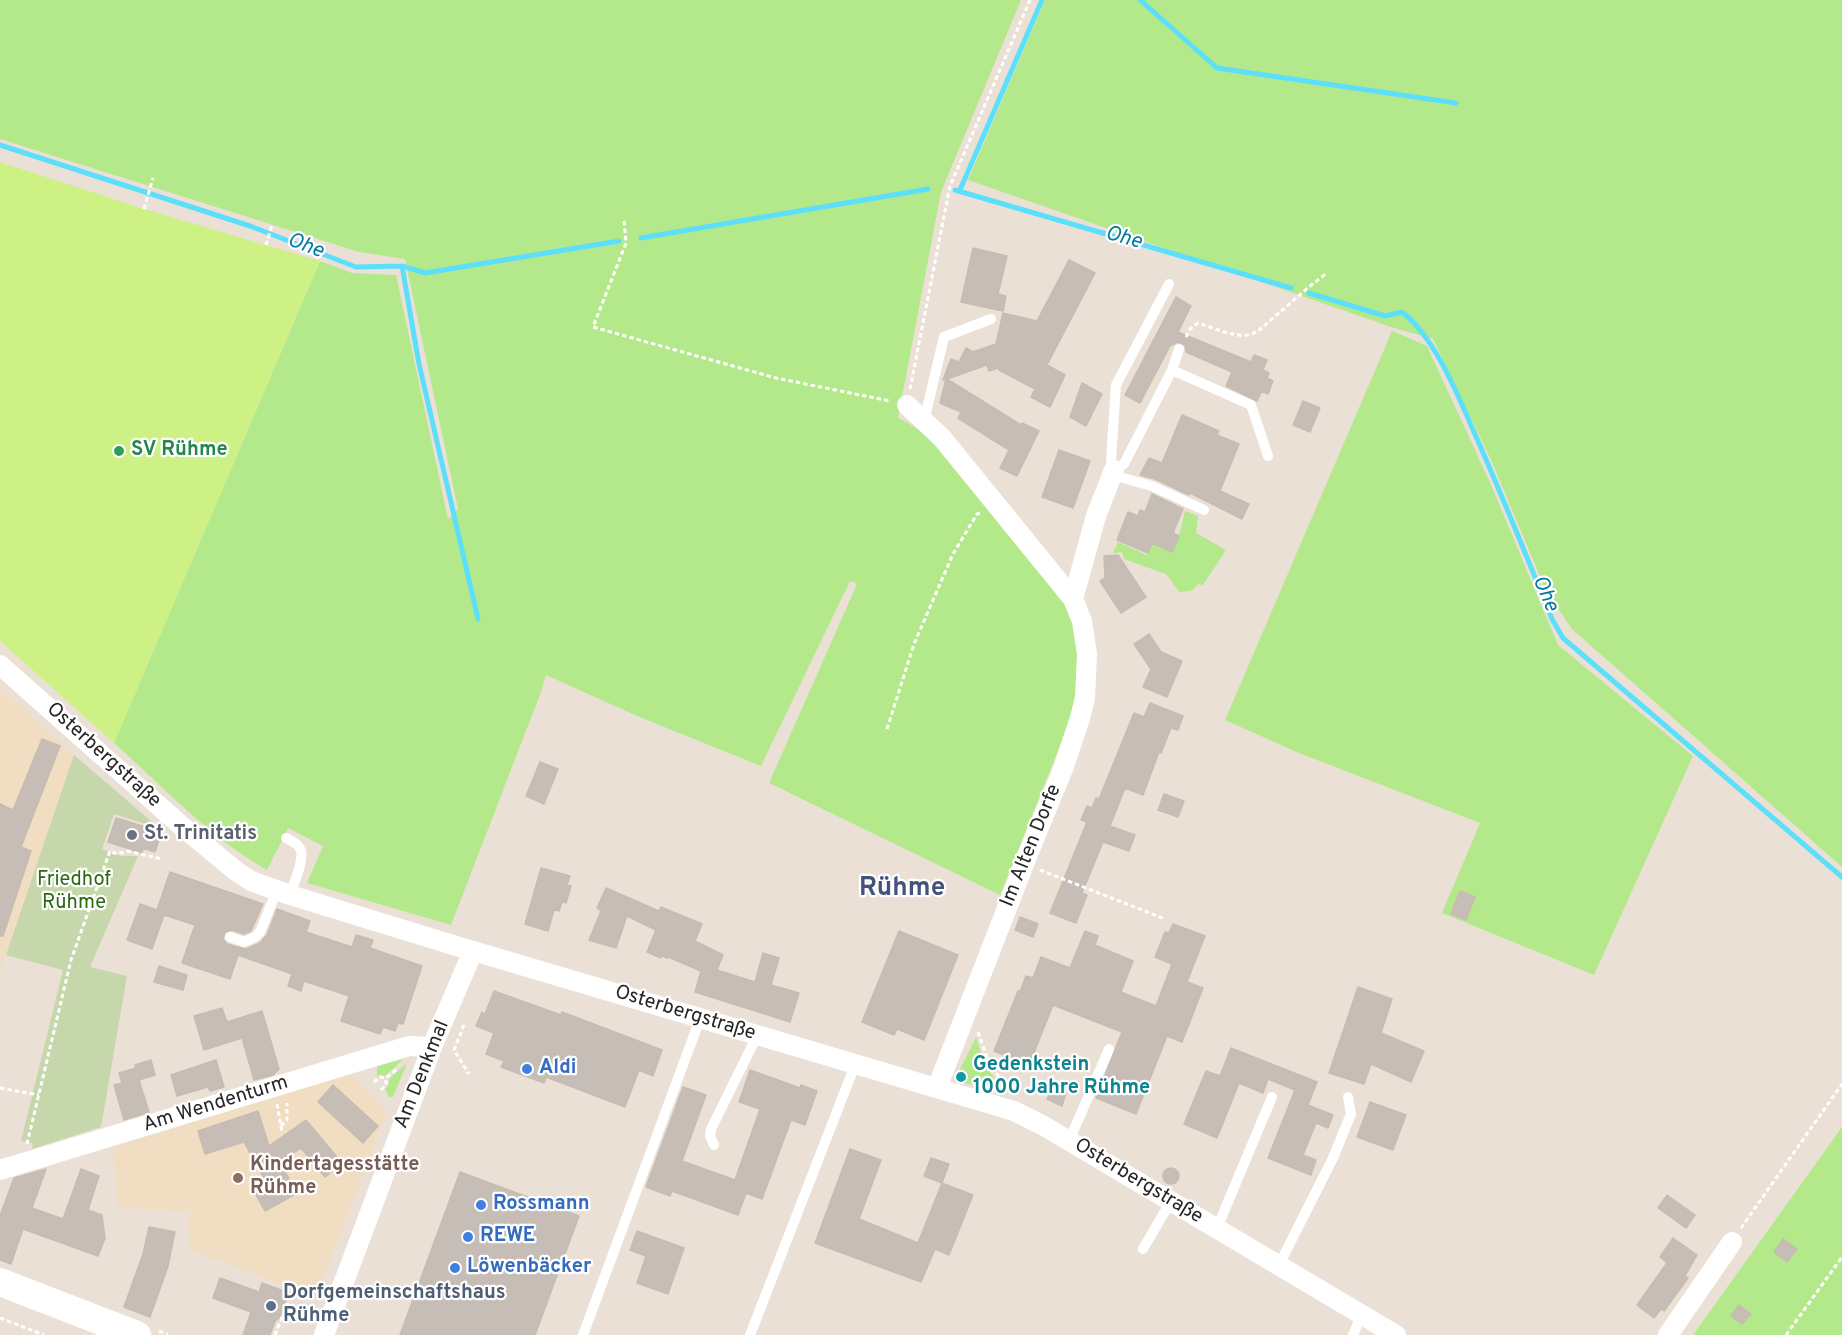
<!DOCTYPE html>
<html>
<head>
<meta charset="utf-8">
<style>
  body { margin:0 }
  canvas { display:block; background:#ebe0d6 }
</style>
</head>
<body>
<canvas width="1842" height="1335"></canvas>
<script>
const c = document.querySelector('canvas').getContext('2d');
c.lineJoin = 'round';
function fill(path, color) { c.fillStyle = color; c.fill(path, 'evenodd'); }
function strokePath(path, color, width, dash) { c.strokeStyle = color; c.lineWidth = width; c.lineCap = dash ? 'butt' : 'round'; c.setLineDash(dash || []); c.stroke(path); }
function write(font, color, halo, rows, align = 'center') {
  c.font = font + ' Overpass,sans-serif'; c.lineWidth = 4.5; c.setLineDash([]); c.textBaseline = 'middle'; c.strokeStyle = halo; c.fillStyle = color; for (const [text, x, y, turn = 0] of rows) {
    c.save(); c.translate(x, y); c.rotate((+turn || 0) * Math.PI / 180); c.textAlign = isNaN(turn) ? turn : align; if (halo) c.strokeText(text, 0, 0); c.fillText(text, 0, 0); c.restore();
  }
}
fill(new Path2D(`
  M0,688L74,755L0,971Z
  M351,1074L387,1113L316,1297L190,1250L188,1211L117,1208L113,1147Z`), '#f0ddc2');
fill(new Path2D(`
  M0,0H1021L941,192L898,418L908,423L939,443L1068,606L1077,630L1081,666L1076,706L1000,895L769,783L857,584L850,581L761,766L637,716L546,675L541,692L451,925L307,883L323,846L288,828L267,870C213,840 161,785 114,743L320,261L352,273L396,275L448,519L458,509L405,259L359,252L0,139Z
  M1045,0H1842V867L1572,629L1547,593L1491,460L1433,339L1391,327L968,180Z
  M1392,331L1427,346L1492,487L1558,645L1693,756L1594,975L1442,913L1480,823L1299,753L1225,720Z
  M1185,511L1198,516L1196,533L1226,550L1203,585L1198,584L1191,591L1179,592L1166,574L1124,559L1122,552L1113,553L1118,542L1147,555L1152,543L1172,552L1179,536Z
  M976,1037L985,1065L1004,1091L954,1081Z
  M404,1059L385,1076L379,1075L377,1077V1066Z
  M407,1063L393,1097H389L385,1089L388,1086L389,1079Z
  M1842,1127V1335H1693Z`), '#b4e98b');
fill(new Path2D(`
  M74,755L159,828L114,814L102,849L121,856H138L90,967L127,976L101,1127L32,1149L33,1143L21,1141L63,970L6,955Z`), '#c5d7ab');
fill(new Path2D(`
  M0,162L144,209L320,261L114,743L0,641Z`), '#cef186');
strokePath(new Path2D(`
  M1140,0L1217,68L1456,103
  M0,145L250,226L356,267L402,266L425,273L619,241
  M955,190L1291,288
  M960,190L1042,0
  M641,238L928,189
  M402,266L419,364L478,619
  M1309,293L1385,316L1402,312C1437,339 1460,401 1478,441C1504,500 1528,560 1552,619L1563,638L1842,877`), '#5cdffa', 5);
const building = new Path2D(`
  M973,248L1007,256L998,294L1006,296L1003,311L961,302Z
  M1069,260L1095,273L1047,365L1065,375L1050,407L1031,397L1035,389L999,370L998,368L989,371L987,365L947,379L1021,425L1022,423L1039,431L1017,476L1000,468L1009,450L958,418L961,412L940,403L946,379L943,380L951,359L959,362L966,348L973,352L996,344L1003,313L1037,321Z
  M1176,297L1191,306L1178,332L1251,362L1254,355L1267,360L1263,370L1269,373L1267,378L1273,381L1268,394L1262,391L1257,401L1226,386L1232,372L1186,352L1185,345L1178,342L1170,346L1140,403L1125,395Z
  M1082,383L1102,394L1086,426L1070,417Z
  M1303,401L1320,408L1310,432L1293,425Z
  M1182,415L1219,431L1217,435L1239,444L1220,491L1249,504L1242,519L1190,493L1189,495L1155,479L1140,475L1149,458L1162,463Z
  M1059,450L1090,461L1073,508L1042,497Z
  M1152,494L1183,509L1173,533L1179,536L1172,552L1152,543L1148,553L1117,540L1128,512L1138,516L1140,510L1145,512Z
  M1118,555L1146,597L1121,613L1100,581L1105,578L1104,556Z
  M1149,634L1161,652L1182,661L1167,697L1143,687L1151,669L1134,644Z
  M1150,703L1183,716L1178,730L1171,728L1161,753L1159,752L1143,795L1125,788L1110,826L1135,835L1129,851L1103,842L1082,893L1087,895L1076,923L1050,913L1087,822L1081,820L1087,806L1092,808L1096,798L1099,799L1134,713L1144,717Z
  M42,739L60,746L21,847L31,851L3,936H0V804L13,810Z
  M540,762L558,769L544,804L526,796Z
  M1164,794L1184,801L1178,817L1158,810Z
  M116,818L149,828L147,833L160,837L155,852L143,848L142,853L108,842Z
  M541,868L570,876L567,885L571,886L566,903L562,902L559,911L554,910L548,931L525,924Z
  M170,872L263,904L251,931L244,934L232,930L225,932L223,939L227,944L246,949L260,943L267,935L277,909L310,921L306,932L352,947L356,935L373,940L370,948L422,966L403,1024L398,1023L395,1031L383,1027L380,1034L341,1021L349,996L304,981L301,991L288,986L292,974L238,955L230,979L182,963L195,925L164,915L152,949L127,940L140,904L157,910Z
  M606,888L659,911L661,907L702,924L695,941L723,955L717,970L755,982L763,953L779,958L771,985L799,993L790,1022L695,992L701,971L668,957L667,958L662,956L661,958L647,952L656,930L627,916L616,948L589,940L601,911L597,908Z
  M1460,891L1475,897L1466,920L1451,914Z
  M1020,917L1038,924L1033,937L1015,930Z
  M1173,924L1205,936L1187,982L1203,988L1182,1042L1167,1036L1136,1114L1096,1098L1122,1032L1053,1005L1029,1065L994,1051L1018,991L1020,992L1026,976L1033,978L1041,957L1070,968L1085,931L1098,936L1095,945L1133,961L1121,992L1156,1006L1172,964L1155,957L1165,932L1169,933Z
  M899,931L958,955L924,1040L897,1029L894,1035L862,1022Z
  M159,966L187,975L183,990L154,982Z
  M1358,987L1392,999L1381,1033L1424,1051L1411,1082L1371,1064L1364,1084L1329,1073Z
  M494,991L561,1015L562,1012L662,1050L653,1076L639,1070L625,1107L546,1077L544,1083L501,1067L504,1061L486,1054L494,1033L476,1026L482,1012L485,1014Z
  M222,1008L227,1022L262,1011L279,1069L273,1075L254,1080L242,1038L204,1050L194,1016Z
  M1231,1048L1317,1082L1308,1105L1333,1115L1328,1128L1316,1123L1303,1155L1316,1160L1311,1175L1268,1158L1295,1090L1268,1079L1263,1093L1239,1083L1217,1138L1184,1124L1206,1071L1220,1076Z
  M151,1060L155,1075L139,1080L149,1112L124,1120L114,1085L122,1083L119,1073L136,1068L135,1065Z
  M216,1060L224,1087L210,1091L208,1087L177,1096L171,1075Z
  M750,1070L800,1088L801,1085L817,1091L805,1125L791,1120L762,1199L746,1193L738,1215L672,1191L670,1196L646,1187L683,1087L706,1095L682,1161L735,1180L760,1109L739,1102Z
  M333,1085L378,1126L363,1143L318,1102Z
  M1053,1087L1066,1093L1062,1106L1047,1099Z
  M1370,1102L1406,1115L1393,1150L1357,1137Z
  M258,1111L269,1146L306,1120L342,1163L325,1177L301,1148L279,1161L297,1193L265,1211L255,1193L268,1186L244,1142L205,1154L198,1131Z
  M850,1149L881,1160L859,1219L918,1243L942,1183L973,1195L949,1255L935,1249L921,1282L815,1243Z
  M931,1158L949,1164L942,1183L924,1176Z
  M1163 1176a8 8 0 1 1 16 0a8 8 0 1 1-16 0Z
  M46,1169L32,1208L63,1219L81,1169L99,1176L88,1210L102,1215L105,1238L98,1256L23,1229L11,1264L0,1260V1216L14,1178Z
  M460,1172L579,1216L535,1335H400Z
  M1667,1195L1695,1215L1686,1228L1658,1208Z
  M149,1227L175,1232L168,1266L150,1317L124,1307L143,1254Z
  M637,1231L684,1248L668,1294L637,1283L646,1256L630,1250Z
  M1673,1238L1697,1255L1685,1276L1688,1278L1664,1311L1661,1309L1654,1318L1637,1305L1667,1263L1660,1257Z
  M1783,1239L1797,1249L1787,1262L1774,1252Z
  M220,1278L259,1292L262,1283L289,1293L279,1320L276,1319L270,1335H243L251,1312L213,1298Z
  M1739,1305L1751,1314L1742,1324L1731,1316Z`);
fill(building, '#c6bdb6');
strokePath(building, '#c6bcb0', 1.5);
strokePath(new Path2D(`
  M144,209L153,178
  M624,221L626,243L593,327L776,378L890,401
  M266,245L272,225
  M1186,337L1190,329L1198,323L1227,333L1244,336L1257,332L1310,286L1327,273
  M910,389L950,186L1030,0
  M887,729L914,644L953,554L977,514L981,513
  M1040,870L1165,919
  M464,1025L454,1050L469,1074
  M978,1032L989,1063L1008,1089
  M374,1082L380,1077L386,1078
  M0,1088L39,1095
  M381,1090L386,1085V1078L396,1070
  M277,1104L282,1132
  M281,1126L287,1120V1103
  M27,1144L71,960L110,851L117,854L127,851L162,859
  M1741,1228L1842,1084
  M0,1318L44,1335
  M159,1331L168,1335
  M275,1335L291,1293
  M1786,1335L1842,1257`), '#fff', 3, [4.5, 3]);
strokePath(new Path2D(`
  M1169,284L1116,385L1111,460L1114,470L1124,464L1172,370L1251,405L1268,456
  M1172,370L1179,349
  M924,421L944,337L991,319
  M1112,475L1152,486L1204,510
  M286,838C292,841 299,844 301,851C304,861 293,885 290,895
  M230,937L244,942L255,937L260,932L277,890
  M1069,1141L1109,1049
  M714,1145L710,1136L711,1129L757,1036
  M1217,1228L1272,1097
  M1143,1249L1171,1201
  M1279,1265L1333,1158L1351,1114L1348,1097
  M583,1335L700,1019
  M750,1335L855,1065
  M1353,1335L1362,1314`), '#fff', 10);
strokePath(new Path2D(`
  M907,405L942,438L1073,599
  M0,665L184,828L236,871L251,881L290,895L453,945L1014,1111L1044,1126L1396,1335
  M937,1088L1028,854L1063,769L1080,718L1085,698L1087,654L1082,621L1073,599L1096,516L1114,470
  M0,1170L409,1046L432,1047
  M324,1335L432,1047L473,951
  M1668,1335L1732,1242`), '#fff', 20);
strokePath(new Path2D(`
  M0,1282L137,1335`), '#fff', 28);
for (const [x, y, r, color] of [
  [119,451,6,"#2e9e5b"],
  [132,835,6,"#6b7280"],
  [527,1069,6,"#3f7fe0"],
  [961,1077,6,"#0f9aa8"],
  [238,1178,6,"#8d6e63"],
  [481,1205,6,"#3f7fe0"],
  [468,1237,6,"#3f7fe0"],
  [455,1268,6,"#3f7fe0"],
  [271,1306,6,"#5c6f8a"]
]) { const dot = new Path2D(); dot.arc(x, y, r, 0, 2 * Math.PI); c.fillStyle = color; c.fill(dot); strokePath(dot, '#fff', 2); }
write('bold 20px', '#27864d', '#fff', [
  ["SV Rühme",131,451]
], 'left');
write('20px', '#262626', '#fff', [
  ["Osterbergstraße",103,756,42],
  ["Im Alten Dorfe",1032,846,-68],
  ["Osterbergstraße",685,1014,17],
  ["Am Denkmal",423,1075,-68],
  ["Am Wendenturm",216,1105,-17],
  ["Osterbergstraße",1138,1182,31]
]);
write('bold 20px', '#5b616d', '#fff', [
  ["St. Trinitatis",144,835]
], 'left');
write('20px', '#2c6812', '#fff', [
  ["Friedhof",74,881],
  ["Rühme",74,904]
]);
write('bold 20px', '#0d838f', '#fff', [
  ["Gedenkstein",973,1066],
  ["1000 Jahre Rühme",973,1089]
], 'left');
write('bold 20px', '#366cbe', '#fff', [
  ["Aldi",539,1069],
  ["Rossmann",493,1205],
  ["REWE",480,1237],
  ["Löwenbäcker",467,1268]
], 'left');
write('bold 20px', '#785e54', '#fff', [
  ["Kindertagesstätte",250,1166],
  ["Rühme",250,1189]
], 'left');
write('bold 20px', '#4e5e75', '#fff', [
  ["Dorfgemeinschaftshaus",283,1294],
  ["Rühme",283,1317]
], 'left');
write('italic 21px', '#0079a1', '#fff', [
  ["Ohe",1123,239,16],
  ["Ohe",305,247,21],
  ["Ohe",1544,594,67]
]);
write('bold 26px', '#43537b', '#fff', [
  ["Rühme",902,890]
]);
</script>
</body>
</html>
